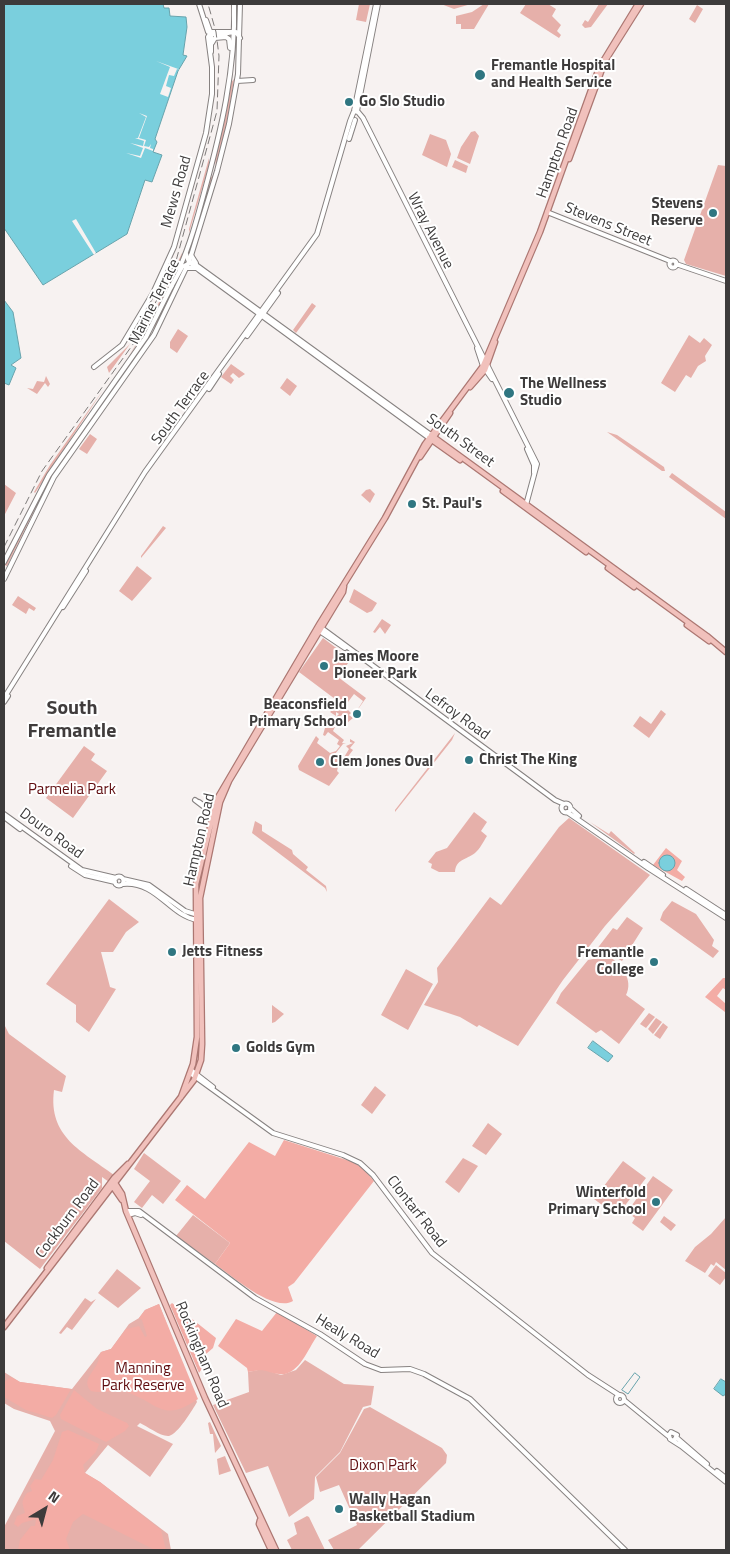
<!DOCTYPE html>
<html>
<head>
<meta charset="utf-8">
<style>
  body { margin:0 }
  #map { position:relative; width:730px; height:1554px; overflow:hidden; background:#f7f2f1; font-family:"Titillium Web",sans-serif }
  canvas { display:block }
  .frame { position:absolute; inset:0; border:5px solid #3d3b3b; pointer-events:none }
  .north { position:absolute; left:20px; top:1484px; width:50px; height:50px; -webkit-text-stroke:4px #fff; paint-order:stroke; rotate:37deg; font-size:14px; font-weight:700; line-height:20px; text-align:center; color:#3d3b3b }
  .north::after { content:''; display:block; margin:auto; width:18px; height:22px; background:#3d3b3b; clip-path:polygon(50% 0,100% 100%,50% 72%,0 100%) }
</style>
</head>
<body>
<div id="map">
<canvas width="730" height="1554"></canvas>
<div class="frame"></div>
<div class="north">N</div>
</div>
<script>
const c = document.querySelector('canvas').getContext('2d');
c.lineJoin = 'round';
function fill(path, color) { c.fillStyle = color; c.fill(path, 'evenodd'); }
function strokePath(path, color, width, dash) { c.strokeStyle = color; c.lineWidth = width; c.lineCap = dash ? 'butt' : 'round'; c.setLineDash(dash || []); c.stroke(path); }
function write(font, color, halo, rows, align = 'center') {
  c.font = font + ' "Titillium Web",sans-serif'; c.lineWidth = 4; c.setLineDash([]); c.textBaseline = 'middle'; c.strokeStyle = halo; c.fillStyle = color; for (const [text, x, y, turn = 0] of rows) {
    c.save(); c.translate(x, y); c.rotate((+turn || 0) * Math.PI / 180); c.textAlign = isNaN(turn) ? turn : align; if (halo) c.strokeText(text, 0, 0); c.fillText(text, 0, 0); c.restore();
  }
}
fill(new Path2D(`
  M359,4H370L366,22L356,20Z
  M441,4H471L454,9Z
  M484,4H489L474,29H461V24H456V16L472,12Z
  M526,4H548L556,9L552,16L561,25L557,31L561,35L559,38L520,13Z
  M599,4H608L591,27L585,28L582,25L585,20L588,22Z
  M697,5L703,9L695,23L689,19Z
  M234,79L228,122L216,167L215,159L230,84Z
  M475,131L479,136L470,164L457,158L461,147L471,132Z
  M430,134L446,140L451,154L447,167L422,155Z
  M209,158V165L189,233V229Z
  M455,160L468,166L466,173L452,167Z
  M718,165L726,166V276L686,264L684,260Z
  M213,175H214L189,258L188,251L209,180Z
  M182,253C183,268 138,344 126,361L151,319Z
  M186,264L154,331L155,323Z
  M312,303L316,306L296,333L293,330Z
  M178,329L188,336L177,353L170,348V342Z
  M689,335L700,343L704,338L712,345L705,356L706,361L698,366L691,378L686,375L675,392L661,383Z
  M130,344L109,373L107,367Z
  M231,364L245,374L239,378L233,373L230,376L234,380L231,384L221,377Z
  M46,376L50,384L48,387L45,383L37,394L27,388L33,389L37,381L44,382Z
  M287,378L297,386L290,396L280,388Z
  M103,390L35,493L34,492L50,465Z
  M607,432L617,435L664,467L665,471H662Z
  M90,434L97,439L87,454L79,449Z
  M672,473L726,512V519L669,477Z
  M4,484L16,493L4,516Z
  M370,489L375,494L370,503L361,495L366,490Z
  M39,501L7,566L4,565L36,503Z
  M163,526L166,528L141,558V556Z
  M137,566L152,578L132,601L119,591Z
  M354,589L377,603L372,611L367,613L349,602Z
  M18,596L36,608L34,611L29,608L26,614L12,605Z
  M382,619L391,625L385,634L380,627L375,633L373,632Z
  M323,638L351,659L338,677L366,698L356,712L363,701L354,694L345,706L341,703L351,713L349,715L353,718L347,723L345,721L347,714H343L338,718L336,717L339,714L336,712V716L330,712L337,706L340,707L338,705L339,702L299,672Z
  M661,710L666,714L649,738L633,726L640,716L651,724Z
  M335,727L333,731L344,740L342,743L346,744H343L335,754L340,759L337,771L339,773L329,786L299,770L298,766L316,736L319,739L317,743L330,753L336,751L340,746L337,744L339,740L328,732L325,736L323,735L325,728Z
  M455,733L452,740L395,812V810Z
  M350,739L355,742L350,748L353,750L343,763L340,764L349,749L346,746L353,743L350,742Z
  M84,746L95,754L91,760L107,771L73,818L46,798Z
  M474,812L487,822L481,831L487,836C483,842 480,849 475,853C466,860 456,859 455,872H439L431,868L432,864L428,862L436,852L447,848Z
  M569,818L650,875L605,926L563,980L518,1046L479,1025L477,1027L460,1017L424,1005L438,982L437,968L490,897L501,905L559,827Z
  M255,821L262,825V831L292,850L293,854L308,867L306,870L326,886L327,892L325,888L252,833Z
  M590,822L609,834L611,831L635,853L634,854Z
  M109,899L139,922L126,932L113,952H101L110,987L116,989L89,1032L76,1022V1005L46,984Z
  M672,901L696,914L714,940L712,946L719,951L713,958L660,920L663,912Z
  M627,917L643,928L622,961L613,956L593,954L613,928L617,930Z
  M608,956C621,963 634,980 626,995L645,1009L619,1044L601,1030L596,1033L556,1003L561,993L588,960Z
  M406,969L433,984L408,1030L381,1015Z
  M272,1005L284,1014L275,1022L272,1023Z
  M649,1013L655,1017L646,1028L640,1024Z
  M656,1018L662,1022L653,1034L648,1029Z
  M663,1023L668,1027L660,1039L654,1035Z
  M4,1024L9,1034L66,1076L62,1092L54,1090C48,1137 82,1151 114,1175L109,1182L102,1177V1188L40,1269L4,1241Z
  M375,1086L386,1095L372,1114L361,1105Z
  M488,1123L502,1134L486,1155L472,1146Z
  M144,1153L181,1181L163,1204L152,1195L142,1208L134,1202L150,1181L134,1169Z
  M463,1158L478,1166L459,1193L445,1182Z
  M623,1161L646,1178L617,1216L594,1199Z
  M653,1176L673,1190L643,1231L632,1223L635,1218L627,1212Z
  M193,1215L230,1243L215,1264L176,1236Z
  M664,1216L676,1225L671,1231L660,1222Z
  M726,1217V1270L716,1262L714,1266L711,1264L705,1273L685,1261L695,1247L711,1234Z
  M716,1265L726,1273V1277L720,1285L708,1276Z
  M117,1269L141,1288L118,1308L98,1293Z
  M85,1298L91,1302L96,1299L72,1330L67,1327L61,1334L59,1333Z
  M159,1304L197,1402C193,1409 178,1434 169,1436C161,1437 147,1426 140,1423L137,1426L173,1444L150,1477L108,1445L85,1473L100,1482L168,1534L171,1550H4V1527L55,1431L50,1421L14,1409L4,1403V1372L20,1382L72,1389L101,1352L111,1349L129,1324L139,1318L145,1310Z
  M305,1360L344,1384L374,1386L371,1405L363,1407L340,1452L315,1477L314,1499L289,1517L268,1466L246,1473L213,1405L249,1392L248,1372L263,1369L281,1375L296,1370Z
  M370,1407L442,1448L447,1455L446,1463L358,1550H334L328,1540L357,1525L339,1485L320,1492L316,1477L340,1453L364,1409Z
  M210,1422L221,1446L215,1453L213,1434H210L208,1423Z
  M225,1456L231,1471L219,1475L217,1459Z
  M307,1516L309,1517L325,1550H292L287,1540L297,1534L294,1523Z`), '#e6b0aa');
fill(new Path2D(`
  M666,848L682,861L677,870L685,877L682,881L653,865Z
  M723,978H726V990L723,988L717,996L726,1004L725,1012L705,997Z
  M284,1140L353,1162L363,1168L374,1181L294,1283L288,1287L293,1301C274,1313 232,1276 215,1264L230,1243L175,1200L187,1185L205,1199L249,1142L275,1156Z
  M172,1303L216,1338L213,1348L206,1354V1363L199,1373L170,1305Z
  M159,1304L198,1399C162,1424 158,1402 126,1392C114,1389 103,1394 91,1391C82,1381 92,1374 97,1364C99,1360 99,1356 101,1352L111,1349L126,1329L139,1326L145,1337L147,1336L142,1320L139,1318L145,1310Z
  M277,1312L317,1336C308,1349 298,1377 279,1374C263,1372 268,1368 248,1372L247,1368L218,1346L236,1319L262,1331Z
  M11,1377L20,1382L71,1389L56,1415L52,1418L26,1410L4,1397V1382Z
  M74,1390L97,1409L127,1423L129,1426L125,1431L106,1442L61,1419L60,1415Z
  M68,1430L99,1444L96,1452L83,1465L85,1473L100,1482L161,1530L166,1550H155L83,1514L73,1522L66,1539L70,1550H73H18L20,1540L31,1526H35L36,1519L22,1523L18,1527L14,1524L17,1516L25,1513C23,1503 20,1503 27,1493L32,1491L30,1486L35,1479L41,1480L53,1460L62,1432Z`), '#f3aca5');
const water = new Path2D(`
  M4,4H163L164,8H169L170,16L186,17L187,27L183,55L187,56L178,71L155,139L157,142L153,152L162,155L152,182L145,180L127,234L43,285L4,228Z
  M4,300L13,312L21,358L11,365L16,368L9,385L4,383Z
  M659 863a8 8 0 1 1 16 0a8 8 0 1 1-16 0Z
  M593,1041L613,1056L608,1062L588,1048Z
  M721,1379L726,1382V1394L723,1396L714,1389Z`);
fill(water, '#7acfdd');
strokePath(water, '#68a3ac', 1);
fill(new Path2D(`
  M156,61L181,70L177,69L174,76L169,75L166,86L171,88L168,97L160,94L170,67Z
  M139,113L147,116L139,138L146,140L144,146L149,147L151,144L150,148L153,149V151L145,148L141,158L126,153L140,156L143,148L130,143L143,146L144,141L135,138H138L146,117Z
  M76,219L96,253L94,255L72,221Z`), '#f7f2f1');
strokePath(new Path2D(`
  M635,1373L640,1377L628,1394L622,1390Z`), '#68a3ac', 1);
const tertiary = new Path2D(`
  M199,4L208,32L216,35L234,32
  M206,20L211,34V52
  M212,43L215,38L226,37L229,39L230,48
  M237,81L253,80
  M354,111L358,112L363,118L537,464L526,505
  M357,111L378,4
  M349,139L355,120
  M547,212L670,261
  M669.5 264a3.5 3.5 0 1 1 7 0a3.5 3.5 0 1 1-7 0Z
  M676,264L726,281
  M179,269C190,245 197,219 204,193C221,131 236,68 234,4
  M247,336L278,293
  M477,348L483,366L492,379
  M94,367L122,345L153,293L174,247L206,133L212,94V67L208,37L211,32H236L240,38
  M209,389L219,374
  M527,449L534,465V473
  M4,562L49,475L146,337L172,285
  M4,579L54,477L154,335L189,262L217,171L229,124L238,74L240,4
  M63,607L86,571
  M319,626L524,777L555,800L564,804
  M318,630L345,648
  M4,698L145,472L317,234L350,121L354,111L376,4
  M4,702L8,696
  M195,800L212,813L215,811
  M199,802L215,814
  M561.5 808a4.5 4.5 0 1 1 9 0a4.5 4.5 0 1 1-9 0Z
  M570,808L579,816
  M567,812L648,868L726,918
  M4,814L82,870L116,878
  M4,817L20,829
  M644,862L663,875
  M71,866L85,875L115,882
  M114.5 881a4.5 4.5 0 1 1 9 0a4.5 4.5 0 1 1-9 0Z
  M123,879L149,885L185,911L198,915
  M123,884C157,881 169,915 197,920
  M686,889L726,915
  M191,1070L213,1087
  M190,1073L273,1133L343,1155L360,1163L373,1175L432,1253L588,1375L619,1395
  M126,1211H139L255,1298L320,1334L365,1364L381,1370L410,1369L424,1374L470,1399L625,1550
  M128,1215L135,1213L141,1215
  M616 1399a4 4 0 1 1 8 0a4 4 0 1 1-8 0Z
  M624,1400L668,1436
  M677,1438L707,1464
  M674,1441L677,1435L671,1432L669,1435L670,1439L681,1446L726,1482
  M717,1471L726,1478`);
const secondary = new Path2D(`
  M186,254L189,262L199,270L429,438
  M191,255L196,263
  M186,268H195
  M171,287L182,267L192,262L431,435`);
const primary = new Path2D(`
  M569,159L605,61L641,4
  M470,387L485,370L495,342
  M431,435L707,636L726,652
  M429,438L460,460
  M420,457L450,413
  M503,491L586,552
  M608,568L634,587
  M687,625L709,641
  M181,1097L193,1064L197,1037L196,884L217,799L320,623L385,518L425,444L483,366L540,232L599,68L638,4
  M113,1180L122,1194L126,1211L205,1398L276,1550
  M113,1187L122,1200
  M47,1268L114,1178L128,1164
  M4,1327L194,1080L201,1060L202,1044L200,898L220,802L229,781L343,592L344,586
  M260,1520L259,1524L271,1550`);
strokePath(tertiary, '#878281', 6);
strokePath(secondary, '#878281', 6);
strokePath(primary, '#ac7772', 7);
strokePath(tertiary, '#fff', 4);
strokePath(secondary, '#fff', 4);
strokePath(primary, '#f1c1bc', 4.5);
strokePath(new Path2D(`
  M4,547L42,471L139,336L176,261L217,111L219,56L216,32L208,4`), '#7d7a79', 1, [8, 4]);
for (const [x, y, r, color] of [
  [480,75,6,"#2f7681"],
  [349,102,5,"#2f7681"],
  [713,213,5,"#2f7681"],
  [509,393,6,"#2f7681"],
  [412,504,5,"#2f7681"],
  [324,666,5,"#2f7681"],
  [357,714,5,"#2f7681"],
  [469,760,5,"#2f7681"],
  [320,762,5,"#2f7681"],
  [172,952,5,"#2f7681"],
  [654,962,5,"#2f7681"],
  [236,1048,5,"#2f7681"],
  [656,1202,5,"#2f7681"],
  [339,1509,5,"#2f7681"]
]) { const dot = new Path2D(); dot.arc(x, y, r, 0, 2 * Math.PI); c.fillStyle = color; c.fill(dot); strokePath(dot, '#fff', 2); }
write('bold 15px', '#3d3b3b', '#fff', [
  ["Fremantle Hospital",491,66],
  ["and Health Service",491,83],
  ["Go Slo Studio",359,102],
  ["Stevens",703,204,"right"],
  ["Reserve",703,221,"right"],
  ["The Wellness",520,384],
  ["Studio",520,401],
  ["St. Paul's",422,504],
  ["James Moore",334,657],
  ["Pioneer Park",334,674],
  ["Beaconsfield",347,705,"right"],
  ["Primary School",347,722,"right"],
  ["Christ The King",479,760],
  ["Clem Jones Oval",330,762],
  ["Jetts Fitness",182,952],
  ["Fremantle",644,953,"right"],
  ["College",644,970,"right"],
  ["Golds Gym",246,1048],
  ["Winterfold",646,1193,"right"],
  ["Primary School",646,1210,"right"],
  ["Wally Hagan",349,1500],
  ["Basketball Stadium",349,1517]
], 'left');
write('15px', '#3d3b3b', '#fff', [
  ["Hampton Road",558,153,-70],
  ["Mews Road",177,192,-74],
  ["Stevens Street",608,225,22],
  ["Wray Avenue",430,231,63],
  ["Marine Terrace",155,302,-63],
  ["South Terrace",181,408,-54],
  ["South Street",460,441,36],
  ["Lefroy Road",457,715,36],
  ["Douro Road",51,834,36],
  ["Hampton Road",200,840,-77],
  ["Clontarf Road",416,1212,52],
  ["Cockburn Road",68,1219,-53],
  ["Healy Road",347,1337,31],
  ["Rockingham Road",201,1355,67]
]);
write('15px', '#5f0c0f', '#fff', [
  ["Parmelia Park",72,790],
  ["Manning",143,1369],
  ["Park Reserve",143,1386],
  ["Dixon Park",383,1466]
]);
write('bold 20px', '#403c3c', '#fff', [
  ["South",72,709],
  ["Fremantle",72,732]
]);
</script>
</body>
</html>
